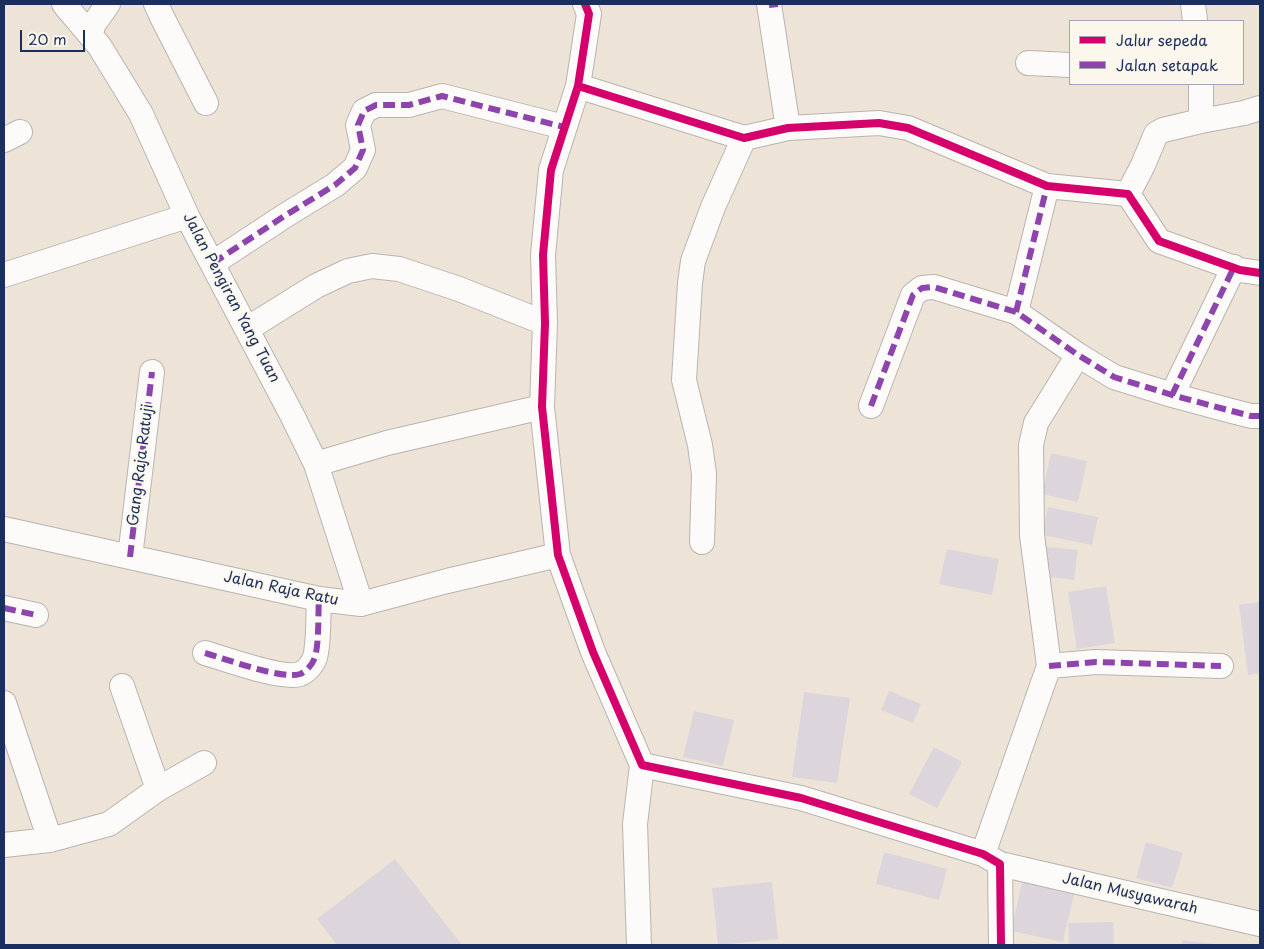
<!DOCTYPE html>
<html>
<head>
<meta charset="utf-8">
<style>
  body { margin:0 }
  #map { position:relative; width:1264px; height:949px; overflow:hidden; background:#ede4d7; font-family:"Playpen Sans",sans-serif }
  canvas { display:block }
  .frame { position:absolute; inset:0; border:5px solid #1b2f5e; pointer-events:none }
  .legend { position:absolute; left:1069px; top:20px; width:175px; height:65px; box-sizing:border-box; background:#fbf7ec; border:1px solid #a1a7b3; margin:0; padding:6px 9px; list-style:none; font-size:15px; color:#1b2f5e }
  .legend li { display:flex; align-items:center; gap:10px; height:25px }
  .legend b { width:25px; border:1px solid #a1a7b3 }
  .scale { position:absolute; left:20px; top:30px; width:65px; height:22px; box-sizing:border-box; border:2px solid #1b2f5e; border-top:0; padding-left:6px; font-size:15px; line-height:18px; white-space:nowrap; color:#1b2f5e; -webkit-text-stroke:4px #fbf7ec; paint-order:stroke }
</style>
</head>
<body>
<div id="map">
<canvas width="1264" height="949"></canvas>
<div class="frame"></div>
<ul class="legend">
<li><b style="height:6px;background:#d6006c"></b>Jalur sepeda</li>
<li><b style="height:6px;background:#8e44ad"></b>Jalan setapak</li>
</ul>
<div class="scale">20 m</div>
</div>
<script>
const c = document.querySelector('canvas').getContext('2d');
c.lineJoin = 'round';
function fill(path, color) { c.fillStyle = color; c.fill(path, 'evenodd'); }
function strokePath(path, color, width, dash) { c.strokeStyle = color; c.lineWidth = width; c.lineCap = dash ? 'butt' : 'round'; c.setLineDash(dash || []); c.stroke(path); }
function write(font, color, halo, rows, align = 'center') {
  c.font = font + ' "Playpen Sans",sans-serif'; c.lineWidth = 4; c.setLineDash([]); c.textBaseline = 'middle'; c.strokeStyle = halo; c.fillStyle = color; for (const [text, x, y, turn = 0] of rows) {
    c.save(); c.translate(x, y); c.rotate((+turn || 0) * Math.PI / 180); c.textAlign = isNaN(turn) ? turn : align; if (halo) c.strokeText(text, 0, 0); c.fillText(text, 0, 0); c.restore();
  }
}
fill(new Path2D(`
  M1051,453L1087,461L1078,502L1042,494Z
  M1048,507L1098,517L1092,545L1042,535Z
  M1046,547L1078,550L1074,580L1042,576Z
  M947,549L999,559L992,595L939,584Z
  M1106,586L1115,643L1077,649L1068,592Z
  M1260,602V673L1248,675L1239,605Z
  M889,691L921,704L913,723L881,710Z
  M804,692L850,698L837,783L792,777Z
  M694,711L734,720L723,766L683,757Z
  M934,747L962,762L937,808L909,794Z
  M1146,842L1183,853L1172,888L1136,878Z
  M884,852L947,869L939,900L876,884Z
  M395,859L462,945H337L317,919Z
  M1024,874L1076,885L1063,942L1011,931Z
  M772,882L778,939L718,945L712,888Z
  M1113,922L1114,945H1069L1068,923Z
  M1182,940L1216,944V945H1182Z`), '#dcd6dc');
const minor = new Path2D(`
  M64,4L91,36
  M108,4L93,25L91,36L100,47L141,114L187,216L292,415L316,464L361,604
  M156,4L163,19L206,103
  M585,4L589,14L578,86L551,170L543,255L545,323L542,407L558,555L593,652L642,765L801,798L983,854L1000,864L1001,945
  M769,4L788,128
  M1193,4L1195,21
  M1028,63L1070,65
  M578,86L744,138L788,128L879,123L908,128L1047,186L1128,194L1159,241L1240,270L1260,273
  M1201,121V84
  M4,140L20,132
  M1128,194L1143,165L1156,134L1163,130L1201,121L1244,113L1260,108
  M213,263L286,215L335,185L355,168L363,150L358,125L364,111L376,105H409L442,96L564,127
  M4,275L187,216
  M1016,312L1047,186
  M247,329L316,286L348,271L372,266L399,269L459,289L545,323
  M1172,395L1234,267
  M871,406L913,295L922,288L934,287L1016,312L1078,355L1114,377L1172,395L1224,409L1251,416H1260
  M316,464L387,443L542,407
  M4,529L319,599L361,604L447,581L558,555
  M702,542L704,474L700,445L684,380L690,283L693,261L713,207L744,138
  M130,557L152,372
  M4,608L36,615
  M205,653C226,659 282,680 300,674C308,671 315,661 316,653C319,636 318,616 319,599
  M1049,666L1096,662L1221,666
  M122,686L158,789
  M4,703L50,840
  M4,845L50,840L109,824L158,789L204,763
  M983,854L1049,666L1032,535L1031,445L1036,423L1078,355
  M1000,864L1260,924
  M639,945L635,824L642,765`);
strokePath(minor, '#b8b4b0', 26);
strokePath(minor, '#fcfbf9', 24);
strokePath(new Path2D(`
  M769,5L778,4
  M213,263L286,215L335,185L355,168L363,150L358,125L364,111L376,105H409L442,96L564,127
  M1016,312L1047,186
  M1172,395L1234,267
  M871,406L913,295L922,288L934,287L1016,312L1078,355L1114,377L1172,395L1224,409L1251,416H1260
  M130,557L152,372
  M4,608L36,615
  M205,653C226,659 282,680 300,674C308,671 315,661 316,653C319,636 318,616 319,599
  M1049,666L1096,662L1221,666`), '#8e44ad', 6, [12, 6]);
strokePath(new Path2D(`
  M585,4L589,14L578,86L551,170L543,255L545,323L542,407L558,555L593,652L642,765L801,798L983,854L1000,864L1001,945
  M578,86L744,138L788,128L879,123L908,128L1047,186L1128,194L1159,241L1240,270L1260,273`), '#d6006c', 8);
write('15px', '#1b2f5e', '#fbf7ec', [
  ["Jalan Pengiran Yang Tuan",231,298,62],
  ["Gang Raja Ratuji",141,465,-83],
  ["Jalan Raja Ratu",281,589,12],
  ["Jalan Musyawarah",1130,894,13]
]);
</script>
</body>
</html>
